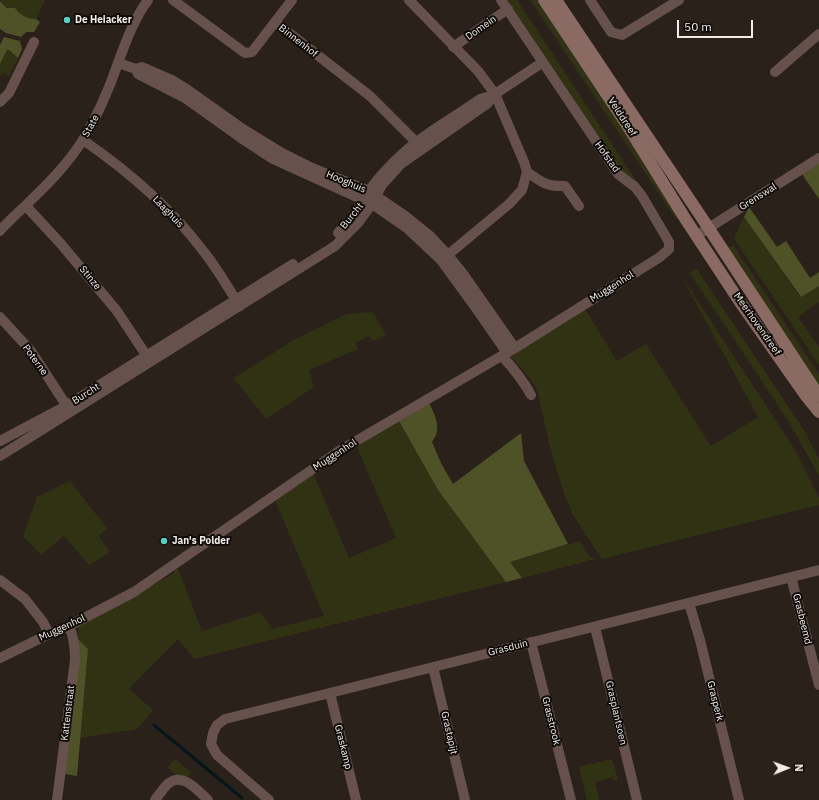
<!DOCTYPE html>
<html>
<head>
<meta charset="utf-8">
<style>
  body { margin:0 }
  #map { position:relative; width:819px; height:800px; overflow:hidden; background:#2b211b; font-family:"IBM Plex Sans",sans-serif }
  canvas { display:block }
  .north { position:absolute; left:767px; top:748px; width:40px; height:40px; -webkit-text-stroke:3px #100c09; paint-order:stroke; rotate:89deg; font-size:11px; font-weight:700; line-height:16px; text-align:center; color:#f2ebe7 }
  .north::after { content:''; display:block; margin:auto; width:14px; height:18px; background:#f2ebe7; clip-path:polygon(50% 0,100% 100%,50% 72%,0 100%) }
  .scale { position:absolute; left:677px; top:20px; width:76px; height:18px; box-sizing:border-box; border:2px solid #f2ebe7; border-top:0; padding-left:5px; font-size:12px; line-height:14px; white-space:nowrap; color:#f2ebe7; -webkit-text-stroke:3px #100c09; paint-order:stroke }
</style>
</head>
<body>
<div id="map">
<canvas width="819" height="800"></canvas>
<div class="north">N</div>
<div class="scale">50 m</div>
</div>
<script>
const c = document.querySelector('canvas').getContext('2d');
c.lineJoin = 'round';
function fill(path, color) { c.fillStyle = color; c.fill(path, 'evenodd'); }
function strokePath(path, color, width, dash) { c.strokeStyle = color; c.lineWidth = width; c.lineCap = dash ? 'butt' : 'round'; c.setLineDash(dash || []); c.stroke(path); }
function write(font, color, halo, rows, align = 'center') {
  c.font = font + ' "IBM Plex Sans",sans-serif'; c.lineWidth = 4; c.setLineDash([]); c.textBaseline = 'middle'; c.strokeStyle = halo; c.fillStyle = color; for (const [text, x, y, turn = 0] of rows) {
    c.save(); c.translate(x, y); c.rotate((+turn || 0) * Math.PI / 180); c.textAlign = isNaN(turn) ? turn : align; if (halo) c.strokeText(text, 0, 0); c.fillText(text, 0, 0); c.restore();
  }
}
fill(new Path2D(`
  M0,0H45L36,19C26,19 21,15 15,8H8Z
  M506,0H517L641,188L621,171Z
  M530,0H541L680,216L676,219Z
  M7,50H9L18,58L9,76L3,73L0,77V64Z
  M744,217L800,297L819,286V302L798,317L819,347V365L735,240V235Z
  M733,245L819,374V387L726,249Z
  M697,269L805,432L819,459V476L789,422L690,273Z
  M679,272L797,453L819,498V505L602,559L573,515L564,494L548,440L538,391L529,377L510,356L585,309L617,361L646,344L711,446L758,417Z
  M373,312L386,335L373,341L369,336L355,343L358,349L309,370L314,387L266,419L234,378L292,341L347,314Z
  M399,421L438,490L506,582L194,659L178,639L129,689L153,710L137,729L80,738L88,649L78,639V627L174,573V570L178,568L202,631L261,612L272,629L324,616L275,500L313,473L349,558L396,538L356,445Z
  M70,481L107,528L99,536L110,552L89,565L64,536L41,555L23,536L37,497Z
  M580,541L589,556L595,559L522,578L510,562Z
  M612,759L618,780L614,781L613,777L595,782L599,800H587L579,767Z
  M176,760L191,772L187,777L176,775L168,768L173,761Z`), '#313213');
fill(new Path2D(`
  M0,1L7,8H15C21,15 26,19 36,19L40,22L34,32H26L21,37L6,33L0,29Z
  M4,37L20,41L22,49L18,58L9,50H7L0,64V45Z
  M819,163V199L802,174Z
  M749,207L777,247L786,241L810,278L819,272V286L801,297L744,217Z
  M429,403C436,417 442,429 432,442L441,463L453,484L521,433L524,461L568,544L510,562L522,578L506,582L438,490L399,421Z
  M78,639L88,649L77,776L65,774Z`), '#4f5126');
strokePath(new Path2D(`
  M154,725L242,798`), '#041619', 3);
strokePath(new Path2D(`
  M173,0L245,53L252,52L275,22L370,96L416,142L420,148
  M409,0L478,71L495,94L524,162L527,172L522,190L509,204L443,259
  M590,0L611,32L622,35L679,0
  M275,22L292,0
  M453,47L508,9
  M118,63L136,69L138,74L185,98L241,138L273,159L372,204L408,229L441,260L473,304L507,353
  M136,69L142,67L172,80L188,90L243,129L282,153L312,168L369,191L404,215L430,236L447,254L464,275L515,348
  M775,72L819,34
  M0,102L9,93L34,42
  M83,140C128,171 171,208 204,252C217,268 228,288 240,306
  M527,172C542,182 546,187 565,186L579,206
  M26,206L61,244L117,311L150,361
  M0,231C8,221 17,214 26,205C47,185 69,163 84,138C98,115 109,89 118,63C126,41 134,19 148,0
  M338,233C353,219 359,207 369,191C375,182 382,174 389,167C414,139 449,121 480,99L494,95
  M696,236L819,158
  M0,317L31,351L70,411
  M502,356C514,369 523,380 531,395
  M0,441L66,406L293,264
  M0,456L335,246L358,223L372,204L382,185L401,164L487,104L495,94L543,62
  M791,577L819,685
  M0,580L25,599L43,622L49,634
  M689,603L700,640L739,800
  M595,627L637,800
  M531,642L571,800
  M0,658L49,634L69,626L134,592L339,451L515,348L660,257L669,249V242L642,196L635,187L618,174L501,0
  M433,667L465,800
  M330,693L356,800
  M57,800L75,660C75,648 74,637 69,626
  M155,800C159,795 164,787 169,783C183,772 198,791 208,800
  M269,800L217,755L211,744L213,733L217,725L225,719L330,693L819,570`), '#66514d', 10);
strokePath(new Path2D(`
  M544,0L627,125L686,220L740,302L806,396L819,412
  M556,0L698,212L819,396`), '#8b6a64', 12);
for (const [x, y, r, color] of [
  [67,20,4,"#58cec0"],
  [164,541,4,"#58cec0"]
]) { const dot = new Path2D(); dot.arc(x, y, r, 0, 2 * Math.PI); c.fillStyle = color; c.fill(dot); strokePath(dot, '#100c09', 1.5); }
write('bold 10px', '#f2ebe7', '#100c09', [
  ["De Heiacker",75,20],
  ["Jan's Polder",172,541]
], 'left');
write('10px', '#f2ebe7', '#100c09', [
  ["Domein",481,28,-35],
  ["Binnenhof",298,41,38],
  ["Velddreef",622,117,57],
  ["State",91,126,-61],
  ["Hofstad",607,157,55],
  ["Hooghuis",346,182,23],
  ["Grenswal",758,197,-32],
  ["Laaghuis",168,212,46],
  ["Burcht",352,216,-51],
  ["Stinze",90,278,50],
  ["Muggenhol",612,287,-32],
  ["Meerhovendreef",757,324,55],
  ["Poterne",35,360,54],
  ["Burcht",86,394,-32],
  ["Muggenhol",335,455,-33],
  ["Grasbeemd",802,619,76],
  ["Muggenhol",62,628,-25],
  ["Grasduin",508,648,-14],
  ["Grasperk",715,701,76],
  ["Kattenstraat",68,713,-83],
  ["Grasplantsoen",616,713,77],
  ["Grasstrook",551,721,76],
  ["Grastapijt",449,733,77],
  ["Graskamp",343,747,76]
]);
</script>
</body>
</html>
